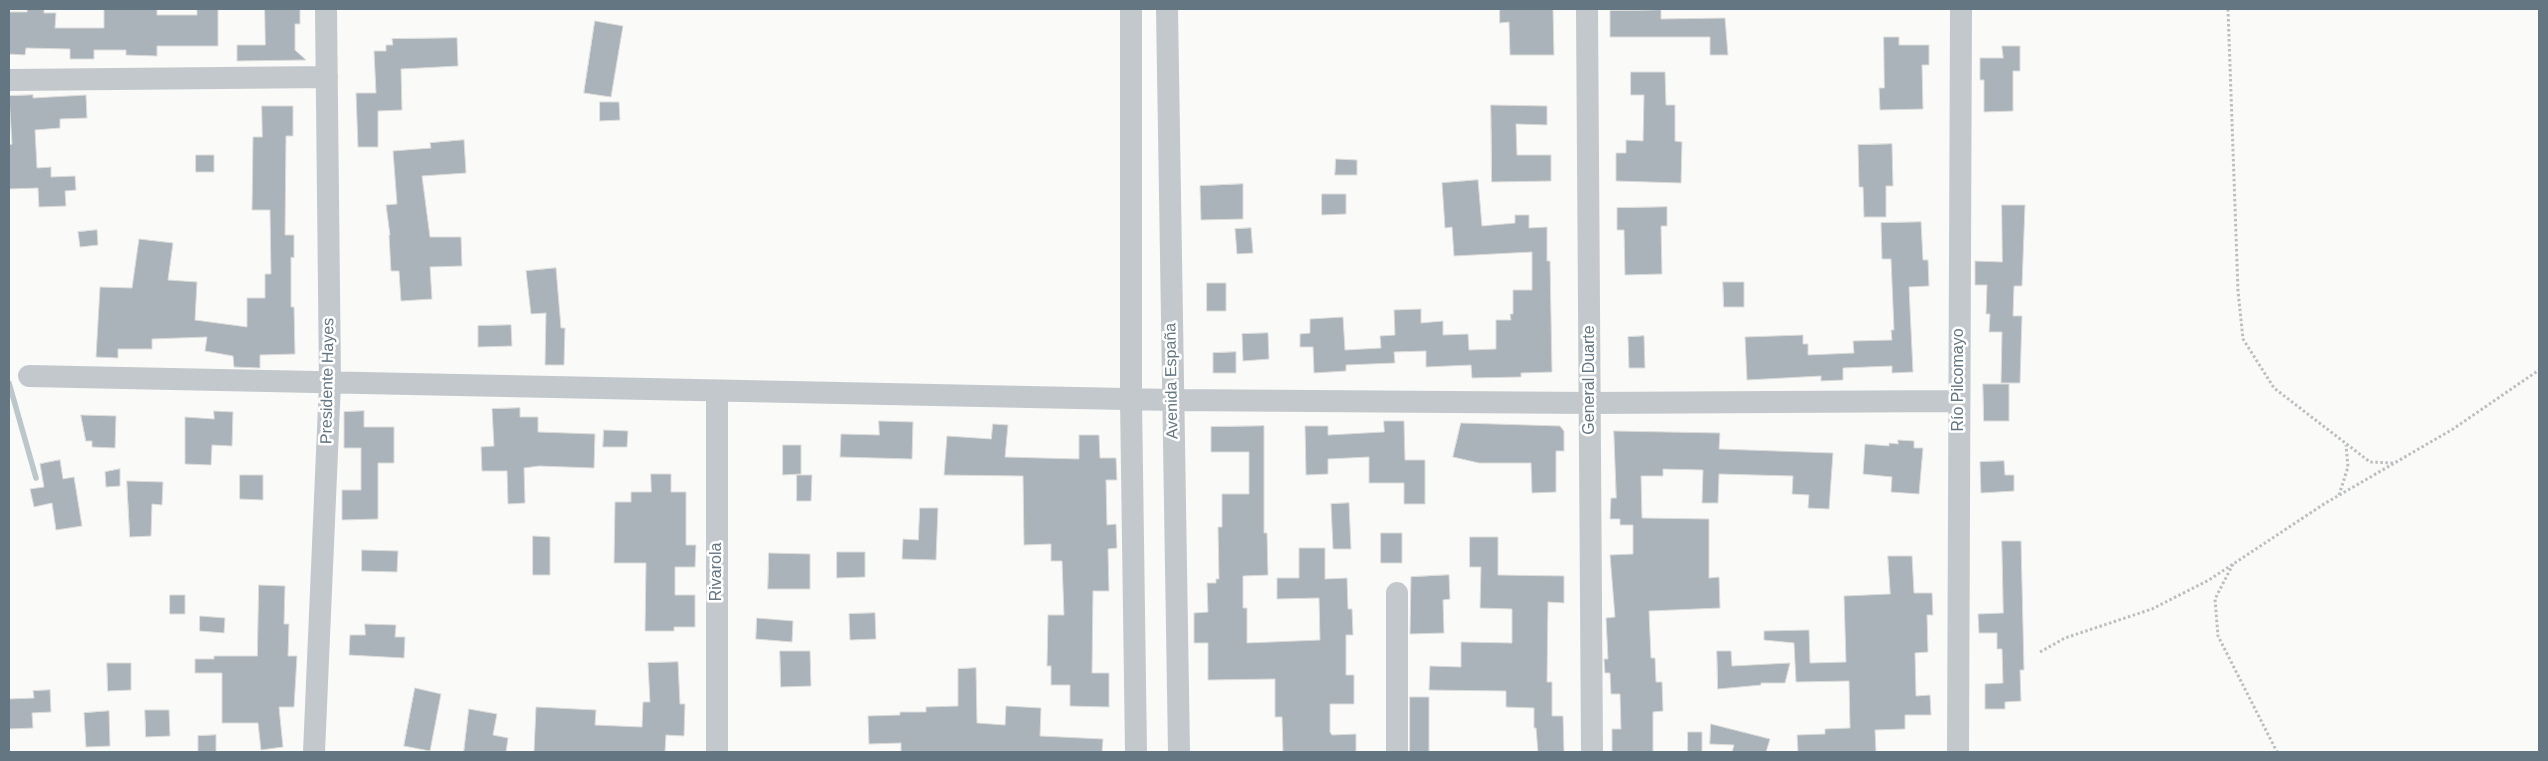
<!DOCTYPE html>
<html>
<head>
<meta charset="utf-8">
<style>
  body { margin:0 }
  #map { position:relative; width:2548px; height:761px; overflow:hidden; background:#fafaf8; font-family:Helvetica,sans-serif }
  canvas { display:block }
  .frame { position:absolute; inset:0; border:10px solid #657683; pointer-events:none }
</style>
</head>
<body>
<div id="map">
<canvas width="2548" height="761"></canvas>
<div class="frame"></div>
</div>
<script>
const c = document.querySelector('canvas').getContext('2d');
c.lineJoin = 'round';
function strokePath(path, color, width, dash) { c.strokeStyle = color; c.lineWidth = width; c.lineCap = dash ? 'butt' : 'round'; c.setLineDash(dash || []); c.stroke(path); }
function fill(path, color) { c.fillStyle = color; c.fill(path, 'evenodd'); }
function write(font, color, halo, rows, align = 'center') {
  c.font = font + ' Helvetica,sans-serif'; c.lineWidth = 5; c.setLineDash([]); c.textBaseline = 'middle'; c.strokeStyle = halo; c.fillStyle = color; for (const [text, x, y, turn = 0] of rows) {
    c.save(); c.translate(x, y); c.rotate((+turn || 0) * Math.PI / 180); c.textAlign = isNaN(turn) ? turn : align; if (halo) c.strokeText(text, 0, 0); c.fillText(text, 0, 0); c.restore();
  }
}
strokePath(new Path2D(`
  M9,383L36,478`), '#bbc7cb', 5.5);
const building = new Path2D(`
  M27,9H44V13H56L55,28H104V9H157V15H197V9H218V46H157V56L126,55V50H94V59H70V49L26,48L25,55L9,54V12H27Z
  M265,9H300V24H295V50L306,60L237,61V45H265Z
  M1500,9H1553L1554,55H1510L1509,22L1500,23Z
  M1661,10V19L1725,18L1728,55H1710V37H1610V11Z
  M595,21L623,26L611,97L584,93Z
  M1884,37H1899V45H1929V65H1922L1923,109L1880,110L1879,88H1884Z
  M457,38L458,66L401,69L402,110L378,111V147H358L356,93H376L374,51H386V45H393L392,39Z
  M2002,46H2020V71H2013V111L1984,112V80H1980V58H2003Z
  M1631,72H1665L1666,105H1675V141L1682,142L1681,183L1616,181V153H1626V140L1643,141L1644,95H1631Z
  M33,95V98L86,95L87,118L60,119V128L35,130L37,168L51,167V177L75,176L76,190L65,191L66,206L39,207L38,188L9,189V145L12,144L9,96Z
  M600,102H619L620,120L600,121Z
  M1491,105L1547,106V125L1516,124L1517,155H1551V181L1492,182Z
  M262,106H293V136H286L285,235H294V258L291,257V307H294L295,354L260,355V368L234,367L233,356L205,351L207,337L152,339V349H118V358L96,357L100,287L132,288L139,239L173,243L168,280L197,282L195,320L247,327V298H265V274H271L270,210H252L253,137H262Z
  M464,140L466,173L422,176L430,237H461L462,266L430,267L432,299L401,301L399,271H391L389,235H390L386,205L397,204L393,151L431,148L430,143Z
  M1892,144L1893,186H1886V217H1864L1863,187H1859L1858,145Z
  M196,155H214V172H196Z
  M1336,159L1357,160V175H1335Z
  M1478,180L1482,226L1515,223V215H1529V228L1547,227V261H1550L1552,372L1521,373V377L1472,378L1471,365L1426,367V351L1394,352L1395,363L1346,365V371L1314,373L1313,347H1300V334L1310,333V319L1343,317L1345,350L1381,348L1380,336L1395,335L1394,310L1421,309V323L1443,321V335L1468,334L1469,350L1496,349V320H1511L1510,314H1513V290H1532V252L1454,256L1452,227L1445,228L1442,183Z
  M1243,184V219L1201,220L1200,186Z
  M1322,194H1346V214L1322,215Z
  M2002,205H2025L2022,286H2014L2013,316H2022L2020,383H2001L2002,332H1989L1990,314H1986L1987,285H1975V261L2002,262Z
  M1667,207V226H1661L1662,274L1625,275L1624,230H1617V208Z
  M1921,222L1923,260H1928L1929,286L1909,287L1913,372L1892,373V366L1843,368V380L1821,381V376L1747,380L1745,337L1803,335V344H1808V355L1854,353L1853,341L1892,340L1891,330H1894L1891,259H1882L1881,223Z
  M1251,228L1253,253L1237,254L1235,229Z
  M97,230L98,245L80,247L78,232Z
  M556,268L561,328H565L564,365H545L546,313L531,314L526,271Z
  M1723,282H1744V307H1724Z
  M1207,283H1226V311H1207Z
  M511,325L512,346L478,347V326Z
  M1268,333L1269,359L1243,361L1242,334Z
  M1644,336L1645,368H1629L1628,337Z
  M1236,352V373H1213V353Z
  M1983,384H2009V421H1984Z
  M520,408V417H538V432L595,434L594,468L539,466L524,468L525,503L508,504L507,471H482L481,447L494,446L492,409Z
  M214,411L233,412L232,446L212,445L211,465L185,464V417L214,419Z
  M364,411V427H394V463H378V519L342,520V490H361V448H344V412Z
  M81,415L116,416L115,448L92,447V441H86Z
  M879,421L913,422L912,459L840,457L841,434L879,435Z
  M1384,421H1404L1405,460H1425V504H1404V483H1369V457L1328,459V474L1306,475L1305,426H1328V435L1384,432Z
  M1461,423L1560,426L1564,431V451H1556V492L1532,493L1531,463H1479L1453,457Z
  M993,424L1008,425L1005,457L1079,459V435H1099L1100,458H1116L1117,480H1106L1107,525L1116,524L1117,548L1108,549L1109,591H1093L1092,673H1109V707L1070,706V685H1051V666H1047L1048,615H1064L1062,561H1051V544L1024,545L1023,476L944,475L947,436L991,439Z
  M1264,426V533H1267L1268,575L1243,576V608H1247V643L1320,640L1319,598L1277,599V578H1299V548H1325V579L1347,578L1348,609H1352L1353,635H1346V675H1354V704H1330V732L1332,735L1356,734V752H1283L1282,717H1275V679L1208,680V643H1194V613L1208,612L1207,583H1216V579H1219L1218,527H1222V494H1249V452H1211V427Z
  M604,430L628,431L627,447H603Z
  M1614,431L1720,433L1719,449L1833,453L1829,509L1808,508L1809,495L1792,494L1793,476L1719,474L1718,503H1702L1703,470L1663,469V476H1641L1642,518L1709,519V578L1719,577L1720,608L1649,611L1651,658H1655L1656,682H1662L1663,711L1653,712V752H1612V729H1621L1620,694H1611L1610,673H1605L1604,659H1608L1606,618L1615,617L1610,555L1633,554V525H1620V519H1610L1611,498H1616Z
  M1898,440L1914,441V448H1923L1919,494L1891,492L1892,477L1863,474L1865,444L1889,446V443L1898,444Z
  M783,445H801V474L783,475Z
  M60,460L63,479L74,477L82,526L56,530L52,503L34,507L30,489L44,487L40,464Z
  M2004,461L2005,475H2014V491L1981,493L1980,462Z
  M120,469V486L106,487L105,472Z
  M651,474H671V492H686V545H696L695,567H675V595H695V627H674V631H645L646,563H614L615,502H631V492H651Z
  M240,475H263V500L240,499Z
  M797,475H812L811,501H797Z
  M127,481L163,482L162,505L152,504L151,536L130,537Z
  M1349,503L1351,549H1333L1331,504Z
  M920,508H938L936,560L902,559L903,539L918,540Z
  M1381,533H1402V563H1381Z
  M533,536L550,537V575H533Z
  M1470,537H1498V575L1564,576V603L1548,602L1547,682H1552V716H1563L1564,752H1538L1536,728H1534V708L1506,707V691L1429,690L1430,666L1461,667V642L1512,643V609L1480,608L1481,567H1470Z
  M2002,541H2021L2024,670H2020L2021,701L2005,702V709H1985V684L2003,683L2002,649H1997V633H1979L1978,614L2003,613Z
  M362,550L398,551L397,572L362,571Z
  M837,552H865V577L837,578Z
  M769,553L810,554V589H768Z
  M1888,556H1912L1914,593H1932L1933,615H1927L1928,652L1915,653L1916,696L1930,695L1931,715H1905V729L1875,730L1876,752H1798L1797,735L1825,734V729L1850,728L1849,681L1796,682L1794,643L1764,640V631L1809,630L1810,663L1846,662L1844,596L1890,594Z
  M1449,575L1450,599L1443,600L1444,633L1410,634L1411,577Z
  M259,585L285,586L284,624H289L288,656H297L294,707H279L283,747L261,750L258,723H222V673H195V659H214V656H257Z
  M170,595H185V614H170Z
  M875,613L876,639L850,640L849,614Z
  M200,616L225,618L224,633L200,631Z
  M757,618L793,621L792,642L756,639Z
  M365,624L396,625L395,637H405L404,658L349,655L350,635H365Z
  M780,651H810L811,686L781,687Z
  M1717,651H1731L1732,666L1790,663L1785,683H1761V685L1718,689Z
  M678,662L680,704H685L684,736L666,735L665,752H534L536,707L596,710L595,725L642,727L643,702H650L648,663Z
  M107,663H131V690L108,691Z
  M976,668L977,723L1005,725L1006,706L1041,708L1040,736L1103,739L1102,752H901V743L869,744L868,716L900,715V712H926V707L958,706V669Z
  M415,688L441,694L430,751L404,746Z
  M50,690L51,712L32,713L33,728L9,729V699L34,698L33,691Z
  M1410,697H1429V752H1410Z
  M469,709L497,714L493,735L508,738L506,752H464Z
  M145,710H169L170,736L146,737Z
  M109,711L110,746L86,747L84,713Z
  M1711,724L1770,739L1766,752H1732L1734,745L1710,744Z
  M1688,732H1702V752H1688Z
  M216,735V752H198V736Z`);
fill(building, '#aab3b9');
strokePath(building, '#dcdcda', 1);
strokePath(new Path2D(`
  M2228,9L2238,291L2243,339L2274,388L2370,462L2393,463
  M2339,495L2348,467L2346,445
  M2233,564L2215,599L2218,636L2277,752
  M2040,652L2065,638L2152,609L2209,580L2324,504L2453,429L2539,370`), '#bbbfc2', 3, [2.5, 2.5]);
strokePath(new Path2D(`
  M1131,9V399L1136,752
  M1167,9L1179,752
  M1587,9L1592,752
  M9,80L327,77
  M29,376L1172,400L1590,403L1959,401
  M717,391V752
  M1397,593V752
  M314,752L330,383L326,9
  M1958,752L1961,9`), '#c3c8cc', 22);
write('16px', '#657683', '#fff', [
  ["General Duarte",1590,380,-90],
  ["Río Pilcomayo",1959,380,-90],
  ["Presidente Hayes",328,381,-89],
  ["Avenida España",1172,381,-91],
  ["Rivarola",717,572,-90]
]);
</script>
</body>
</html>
